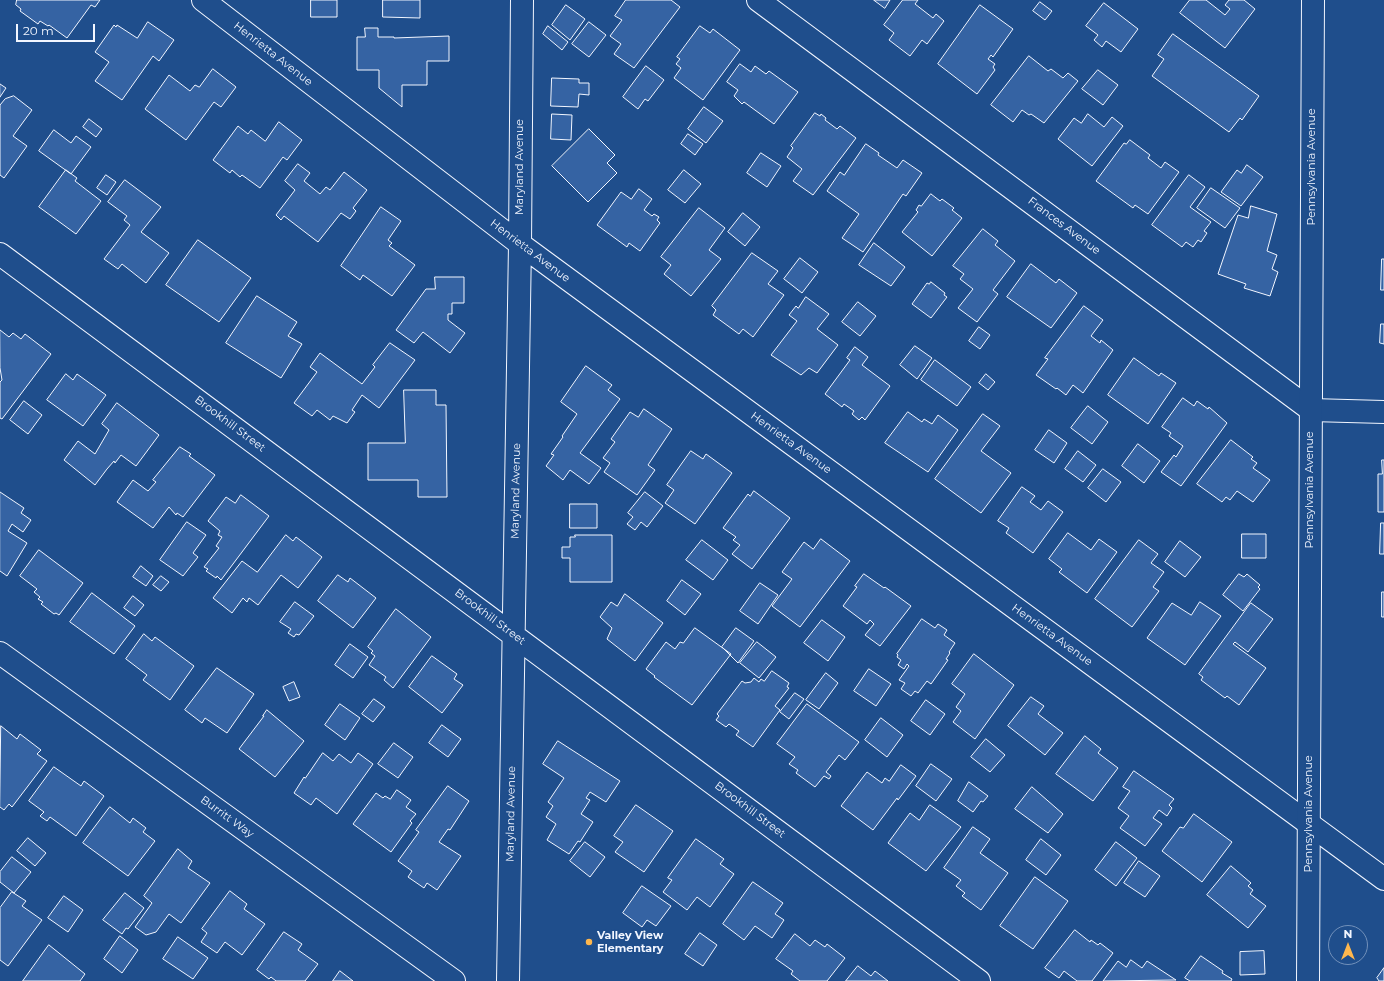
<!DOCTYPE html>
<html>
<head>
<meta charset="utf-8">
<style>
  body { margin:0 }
  #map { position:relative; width:1384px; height:981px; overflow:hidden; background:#1f4e8c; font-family:Montserrat,sans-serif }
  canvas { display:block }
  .north { position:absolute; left:1328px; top:925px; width:40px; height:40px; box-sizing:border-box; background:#1f4e8c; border:1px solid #7391ba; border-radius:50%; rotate:0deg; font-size:11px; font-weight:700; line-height:16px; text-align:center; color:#f2f6ff }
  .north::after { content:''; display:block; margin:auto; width:14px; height:18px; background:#ffb74d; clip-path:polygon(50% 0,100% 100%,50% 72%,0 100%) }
  .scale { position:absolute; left:16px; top:24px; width:79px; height:18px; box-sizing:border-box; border:2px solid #f2f6ff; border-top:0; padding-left:5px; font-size:12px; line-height:14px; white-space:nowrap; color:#f2f6ff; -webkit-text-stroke:3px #1f4e8c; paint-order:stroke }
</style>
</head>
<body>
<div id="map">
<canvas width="1384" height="981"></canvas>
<div class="north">N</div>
<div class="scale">20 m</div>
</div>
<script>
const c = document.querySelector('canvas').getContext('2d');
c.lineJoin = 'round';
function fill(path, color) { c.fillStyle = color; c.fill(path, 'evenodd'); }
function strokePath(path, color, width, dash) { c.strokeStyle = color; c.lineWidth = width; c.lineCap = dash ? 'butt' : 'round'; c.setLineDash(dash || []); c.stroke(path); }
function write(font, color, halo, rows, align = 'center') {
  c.font = font + ' Montserrat,sans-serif'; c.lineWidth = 3; c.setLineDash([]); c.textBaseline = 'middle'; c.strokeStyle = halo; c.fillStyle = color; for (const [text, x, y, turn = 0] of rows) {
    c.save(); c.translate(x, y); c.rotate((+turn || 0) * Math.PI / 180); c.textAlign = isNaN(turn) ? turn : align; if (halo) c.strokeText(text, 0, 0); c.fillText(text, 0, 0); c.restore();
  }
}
const building = new Path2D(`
  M17,0H100L95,7L91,5L67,38L49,25L48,26L40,21L38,24L20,11L21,9L16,5Z
  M311,0H337V17H311Z
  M383,0H420V18L383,17Z
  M626,0H671L680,7L634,68L614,54L621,44L610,36L622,20L615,16Z
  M874,0H890L885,8Z
  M903,0H918L915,4L933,18L936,14L944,21L927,44L922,40L910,56L889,40L894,33L884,25Z
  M1190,0H1206L1225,15L1230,9L1225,5L1229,0H1244L1255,9L1225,48L1180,13Z
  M1040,2L1052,11L1045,20L1033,11Z
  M1104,3L1138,29L1121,52L1106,41L1102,47L1094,40L1098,35L1086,26Z
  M566,5L585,19L570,40L552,25Z
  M980,5L1013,29L993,57L991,55L988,59L995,64L993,67L995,70L977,94L938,64Z
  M148,22L174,40L159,61L153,56L122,100L95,81L109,62L95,52L114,25L116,27L117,25L137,38Z
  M589,22L606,35L589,57L572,44Z
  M548,26L568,42L562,50L543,34Z
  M700,26L710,33L713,29L740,50L703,100L674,78L681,68L676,64L680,59L677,57Z
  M365,28H378V37H394V38L449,36V61H427V85H402V107L379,88V70H357V37H365Z
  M1173,34L1259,96L1242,120L1240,118L1229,132L1152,76L1164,59L1158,55Z
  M1029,56L1048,71L1051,69L1063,78L1068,73L1078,81L1044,123L1031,114L1029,115L1022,110L1013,122L991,105Z
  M740,64L751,72L755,66L766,74L769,71L798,92L774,124L744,102L742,104L734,96L738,90L727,82Z
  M646,66L664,80L648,101L645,99L638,109L623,97Z
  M213,69L236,87L221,107L214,102L186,140L145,109L169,75L190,91L195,85L199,87Z
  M1098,70L1118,85L1103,105L1082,89Z
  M552,78L579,79V83H589V95L579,94L578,107L551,106Z
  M0,84L6,88L0,97Z
  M14,96L32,110L13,136L27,146L4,178L0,175V105L5,99Z
  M704,107L723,121L706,143L688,129Z
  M815,113L820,116L821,114L826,118L825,120L837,129L840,126L856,138L813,195L793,181L802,169L787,157L793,148L791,146Z
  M552,114L572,115L571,140L551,139Z
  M1088,114L1104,127L1112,117L1123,126L1092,166L1058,139L1074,118L1081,123Z
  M89,119L102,129L96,137L83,127Z
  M279,122L302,140L287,160L283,157L260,188L242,175L240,177L232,170L230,173L213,160L238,126L248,134L251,130L265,141Z
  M589,129L615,155L607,163L617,173L588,202L552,166Z
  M54,130L71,143L76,136L91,147L71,174L39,151Z
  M688,134L703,144L695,155L681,144Z
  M1130,140L1150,155L1148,158L1161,168L1165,162L1179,172L1148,214L1135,205L1133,208L1096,181L1124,143L1126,144Z
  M866,144L879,153L878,155L897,168L903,160L922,173L906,196L903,194L863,252L842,238L859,214L827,191L840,172L844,175Z
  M761,153L781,166L767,187L747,173Z
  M298,164L310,173L304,181L320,194L326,187L330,190L344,172L367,190L353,208L356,211L350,219L341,213L318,242L284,216L281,220L276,215L295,190L285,181Z
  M1247,165L1263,177L1241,206L1221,192L1237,170L1241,173Z
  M66,170L77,178L75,181L101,201L76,234L39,207Z
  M684,170L701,184L685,203L668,190Z
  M106,175L116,182L107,195L97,188Z
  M1189,175L1205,187L1190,207L1211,222L1204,231L1207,233L1201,242L1198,240L1193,247L1186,242L1182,247L1152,225Z
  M125,180L161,207L141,232L169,253L146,283L122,264L118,269L104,259L130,225L124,220L127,216L108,202Z
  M1211,188L1240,208L1225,228L1197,208Z
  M639,189L652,199L644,210L652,216L654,214L659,217L657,220L660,223L640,251L629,243L627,247L597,225L621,192L631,199Z
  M931,194L940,201L942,199L954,208L952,210L962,218L932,256L902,232L918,212L916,210L919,205L921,206Z
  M1251,206L1277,214L1267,251L1277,255L1272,269L1278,272L1270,296L1244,288L1246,284L1218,274L1238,215L1248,218Z
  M381,207L401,221L388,240L392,243L389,246L415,265L392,296L363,275L360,280L341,266Z
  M699,208L725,228L709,250L721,259L691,296L664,274L671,265L661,257Z
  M743,213L760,227L745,246L728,232Z
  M983,229L998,241L995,245L1015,261L993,290L998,294L977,322L958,308L973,289L960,279L964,274L953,266Z
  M198,240L251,278L219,322L166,285Z
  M874,243L905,267L891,286L859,265Z
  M752,253L778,271L768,284L784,295L753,337L743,329L739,334L713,315L716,310L712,306Z
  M800,258L818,272L802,293L784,279Z
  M1382,259H1384V290H1381Z
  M1031,264L1056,283L1059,279L1077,293L1051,328L1007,297Z
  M435,277H464V303H452V314H448V320L465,333L450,353L423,332L414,343L396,330L426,289H435Z
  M931,282L945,293L944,295L947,297L931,318L912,304L927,283L929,284Z
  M257,296L297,322L288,336L302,344L281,378L226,343Z
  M806,297L829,314L817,329L838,345L817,373L809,368L801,375L771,355L797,321L789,315L796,306L798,308Z
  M858,302L876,316L860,336L842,322Z
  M1084,306L1103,320L1091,336L1100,343L1101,340L1113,350L1083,393L1073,385L1066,395L1057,388L1056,389L1036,375L1048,359L1045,358Z
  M1381,324H1384V344L1380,343Z
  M979,327L990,335L980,349L969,341Z
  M0,330L9,337L13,333L21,339L25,334L51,354L2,419L0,418V382L2,380L0,368Z
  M390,343L415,360L379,408L362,395L352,410L355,412L347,423L333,416L330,420L317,410L312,416L294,403L317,372L310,367L320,353L362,384L375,367L373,365Z
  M915,346L932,358L917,379L900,365Z
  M855,347L868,357L862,365L890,386L865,420L862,417L859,420L852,414L854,411L844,404L842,407L825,394L850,360L847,358Z
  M1134,358L1159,376L1161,373L1176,383L1148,424L1108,395Z
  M935,360L971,387L957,406L921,380Z
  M586,366L612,385L608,390L620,399L580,453L601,468L589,484L570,470L563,480L546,466L554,455L551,454L563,437L562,436L577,414L561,402Z
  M66,374L73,380L77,374L106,395L83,426L47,400Z
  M986,374L995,382L988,390L979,383Z
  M404,390H436V405H446L447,497H418V480H368V443H405Z
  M1183,398L1194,406L1197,401L1208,409L1209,407L1227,423L1181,486L1161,472L1174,455L1176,457L1183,446L1169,436L1171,433L1162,427Z
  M24,401L42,415L28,434L10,420Z
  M117,403L159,435L136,466L121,455L115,463L114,461L107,469L95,485L64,460L78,441L95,454L109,430L102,424Z
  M1088,406L1108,422L1092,444L1071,428Z
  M644,409L672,429L648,465L655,470L637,495L604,472L610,463L603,458L615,442L611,439L630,412L638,417Z
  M908,412L922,422L924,419L932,424L938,415L958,430L928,472L885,443Z
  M983,414L1000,426L981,451L1011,473L981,513L935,479Z
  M1049,430L1067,443L1054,463L1035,450Z
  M1231,440L1253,457L1251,459L1257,463L1253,468L1270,480L1253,502L1237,491L1230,500L1226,497L1222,502L1197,484Z
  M1138,444L1160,461L1144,483L1122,466Z
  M180,447L191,454L189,456L215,475L183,517L177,513L176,515L169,507L153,528L117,502L133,480L148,491L156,482L153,480Z
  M691,451L703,459L706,454L732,473L695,524L665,503L674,490L667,485Z
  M1078,451L1096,465L1083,482L1065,469Z
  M1382,460H1384V512H1378V474H1382Z
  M1103,469L1121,482L1106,502L1088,488Z
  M1022,487L1035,496L1030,502L1041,510L1048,501L1063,512L1033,553L1006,533L1009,528L998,521Z
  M754,491L790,518L752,569L732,554L740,545L733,540L736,537L723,528L748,494L750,496Z
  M0,492L24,508L21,513L31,520L23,532L12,524L8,531L27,543L7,576L0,571Z
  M645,492L663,506L647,527L641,522L635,530L627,524L633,517L628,513Z
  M241,495L269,516L221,580L217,576L216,578L206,571L208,569L204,567L219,548L216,546L222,537L218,535L220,531L208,521L226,497L235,503Z
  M570,504H597V528H570Z
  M187,522L206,535L193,553L198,557L183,576L160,560Z
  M1381,523H1384V554H1380Z
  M1068,533L1091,550L1099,539L1117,552L1087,593L1059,572L1062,569L1049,559Z
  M1242,534H1266V558H1242Z
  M286,535L293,541L296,537L322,557L298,588L281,575L258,605L249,598L247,602L243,598L232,613L213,598L242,561L257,572Z
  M575,535H612V582H570V558H562V547H570V537H575Z
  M821,539L850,561L800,627L772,606L792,579L782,572L804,542L813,549Z
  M702,540L728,560L713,580L686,560Z
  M1139,540L1158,554L1151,563L1164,572L1153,587L1159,591L1132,627L1095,599Z
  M1180,541L1201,557L1185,577L1165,562Z
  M39,550L83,583L59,615L56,613L54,614L41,604L43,602L38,599L40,597L34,592L37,589L20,576Z
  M141,566L153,576L146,586L133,577Z
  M864,574L884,588L885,587L911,606L880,646L865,635L874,624L870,620L867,624L843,606L857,587L855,586Z
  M1239,574L1244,577L1247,574L1260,585L1258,587L1260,589L1243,611L1223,595Z
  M338,575L348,582L350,578L376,598L353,628L318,601Z
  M161,576L169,582L161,591L153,585Z
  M682,580L701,594L685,615L667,601Z
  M760,583L778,595L758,624L740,611Z
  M1382,592H1384V617H1382Z
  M92,593L135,626L114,654L70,622Z
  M625,594L663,623L635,661L607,639L612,628L600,617L611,602L617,606Z
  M133,596L144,605L135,616L124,608Z
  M295,602L314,616L299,635L296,634L294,637L288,633L291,629L280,622Z
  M1200,602L1221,616L1185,665L1147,638L1172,603L1191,615Z
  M1251,603L1273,619L1248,652L1235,642L1233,644L1266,668L1239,705L1227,696L1225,698L1201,680L1203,677L1199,674Z
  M396,609L431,637L393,688L384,680L386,677L369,665L375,656L371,653L373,651L368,647Z
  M922,619L935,628L938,624L947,630L944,635L955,643L949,652L950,653L946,659L948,660L931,684L927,681L918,693L915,691L911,696L901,689L905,683L899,680L909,666L907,664L904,669L898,665L901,660L897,657L898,655L897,654Z
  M822,620L845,637L828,661L804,643Z
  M695,628L731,654L692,705L654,677L655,676L646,669L666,642L675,649L680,642L683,643Z
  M736,628L754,641L738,663L722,647Z
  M144,634L152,641L155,637L194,666L170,700L143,680L147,675L126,659Z
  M757,642L776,657L759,678L740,663Z
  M350,644L368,657L353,678L335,665Z
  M974,654L1014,685L975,739L953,722L961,711L956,707L965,694L952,684Z
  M432,656L457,674L454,679L463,685L442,713L409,687Z
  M217,668L254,694L227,733L205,718L202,723L185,710Z
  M869,669L891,684L876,706L854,691Z
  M772,671L789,683L787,687L789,688L775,706L780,710L753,747L736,735L739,731L729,724L726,727L716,720L719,716L717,714L742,681L745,683L751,682L754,678L759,682L761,679L764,681Z
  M826,673L838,683L819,709L806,700Z
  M294,682L300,697L289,701L283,687Z
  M795,693L804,699L789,719L780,712Z
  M1031,697L1044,706L1038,714L1063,733L1045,755L1008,726Z
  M374,699L385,707L373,722L362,714Z
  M926,700L945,714L930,735L911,721Z
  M340,704L360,718L345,740L325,725Z
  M807,704L859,742L845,760L839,755L826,772L831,776L829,779L824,776L815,787L796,773L798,770L789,764L795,757L777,744Z
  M267,710L304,741L275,777L239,749L264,716H263Z
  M881,718L903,735L887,757L865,740Z
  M442,725L461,739L448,757L429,743Z
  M1,726L17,739L20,734L41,750L37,754L47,761L12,807L9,804L4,810L0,807Z
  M1085,736L1101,749L1098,753L1118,768L1093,801L1056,774Z
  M986,739L1005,755L990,772L971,757Z
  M558,741L620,781L606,802L590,792L586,798L590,800L581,814L593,822L580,842L578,841L569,854L547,840L556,824L546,817L553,806L548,802L564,778L543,764Z
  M394,743L413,757L398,778L378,764Z
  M323,753L333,761L339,754L351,763L358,753L373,764L337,814L316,798L311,805L294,793L304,777L305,778Z
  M931,764L952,779L936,801L916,786Z
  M901,765L916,776L898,800L897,798L873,830L841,806L867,772L882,783L885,778L889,781Z
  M54,767L81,786L84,781L104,796L76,836L50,817L47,821L40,816L44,812L29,801Z
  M1134,771L1174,799L1169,805L1172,808L1167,816L1159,810L1153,818L1162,824L1145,846L1120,828L1129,816L1118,808L1130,791L1123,787Z
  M969,782L988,796L983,802L981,801L973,812L958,801Z
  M448,786L469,801L450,830L448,829L439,842L461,856L437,890L427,883L424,888L408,877L412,871L398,861L419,832L416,830Z
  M1032,787L1063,814L1048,833L1015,809Z
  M397,790L411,800L406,807L416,814L410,821L412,823L391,852L353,824L376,793L383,798L385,796L390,799Z
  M636,805L673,831L644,872L615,852L623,842L614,836Z
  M930,805L961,827L926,871L888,843L910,813L919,820Z
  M110,807L130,823L133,818L146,828L143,832L155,841L128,876L83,843Z
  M1194,814L1232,842L1202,882L1162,851L1180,827L1183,828Z
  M973,827L990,839L980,853L1008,873L981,910L962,896L965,893L956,886L961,880L944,868Z
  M28,838L46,853L35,866L17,851Z
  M696,839L724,859L720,864L734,874L710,907L697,897L687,910L663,892L672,880L668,878Z
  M1041,839L1061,855L1046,875L1026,860Z
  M585,842L605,857L590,877L570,861Z
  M1116,842L1137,858L1116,886L1095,870Z
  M178,849L192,861L188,868L210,883L181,923L169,914L156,932L146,935L135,927L152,903L144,896Z
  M12,857L31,872L14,893L0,882V872Z
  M1139,861L1160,876L1145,897L1124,883Z
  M1231,866L1251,883L1248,886L1253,890L1250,894L1266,906L1248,928L1207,895Z
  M1035,877L1068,901L1033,949L1000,926Z
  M753,882L783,903L775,914L784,920L772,938L755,926L744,940L723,924Z
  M642,886L671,906L656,926L647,920L642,927L623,913Z
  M230,891L247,904L244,909L265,924L242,955L225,942L217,953L201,942L207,933L202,929Z
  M12,892L26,901L22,906L42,920L8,966L0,960V908Z
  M125,893L144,908L128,929L126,928L122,934L103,920Z
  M64,896L83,910L68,932L48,918Z
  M1075,930L1090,942L1091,940L1098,945L1100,943L1113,953L1092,981H1077L1064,971L1059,978L1045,968Z
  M284,932L302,944L298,950L318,964L305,981H276L271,977L269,979L257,970Z
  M700,933L717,945L703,966L685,954Z
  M795,934L810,946L815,940L825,947L827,944L845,958L827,981H800L791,974L793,971L776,959Z
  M120,936L138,950L122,973L104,959Z
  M178,937L208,958L193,979L163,959Z
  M49,945L85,974L80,981H23Z
  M1264,951L1265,974L1240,975V952Z
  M1201,956L1223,971L1222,973L1232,979L1231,981H1190L1185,978Z
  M1131,960L1142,968L1147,961L1176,980L1103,981L1118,961L1126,967Z
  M858,966L871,976L875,971L888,981H846Z
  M1384,968V981H1379L1377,978Z
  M340,971L353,981H333Z`);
fill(building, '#3563a3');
strokePath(building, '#f2f6ff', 1);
const minor = new Path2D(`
  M203,0L520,244L1384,879
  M758,0L1311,410L1384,412
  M0,254L979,981
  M0,653L454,981
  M508,981L520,244L522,0`);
const major = new Path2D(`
  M1308,981L1313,0`);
strokePath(minor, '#f2f6ff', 24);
strokePath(major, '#f2f6ff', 24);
strokePath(minor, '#1f4e8c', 22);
strokePath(major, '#1f4e8c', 22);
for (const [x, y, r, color] of [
  [589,942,4,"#ffb74d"]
]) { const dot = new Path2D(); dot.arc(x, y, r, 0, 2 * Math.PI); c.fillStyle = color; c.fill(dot); strokePath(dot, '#1f4e8c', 1.5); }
write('11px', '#f2f6ff', '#1f4e8c', [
  ["Henrietta Avenue",273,54,38],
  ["Maryland Avenue",520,167,-90],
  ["Pennsylvania Avenue",1312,167,-90],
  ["Frances Avenue",1064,226,37],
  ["Henrietta Avenue",530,251,37],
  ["Brookhill Street",230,424,37],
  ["Henrietta Avenue",791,443,36],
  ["Pennsylvania Avenue",1310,490,-90],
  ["Maryland Avenue",516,491,-89],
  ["Brookhill Street",490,617,37],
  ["Henrietta Avenue",1052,635,36],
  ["Brookhill Street",750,810,37],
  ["Maryland Avenue",511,814,-89],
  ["Pennsylvania Avenue",1309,814,-90],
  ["Burritt Way",227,817,36]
]);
write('bold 11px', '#f2f6ff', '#1f4e8c', [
  ["Valley View",597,936],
  ["Elementary",597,949]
], 'left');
</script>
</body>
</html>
